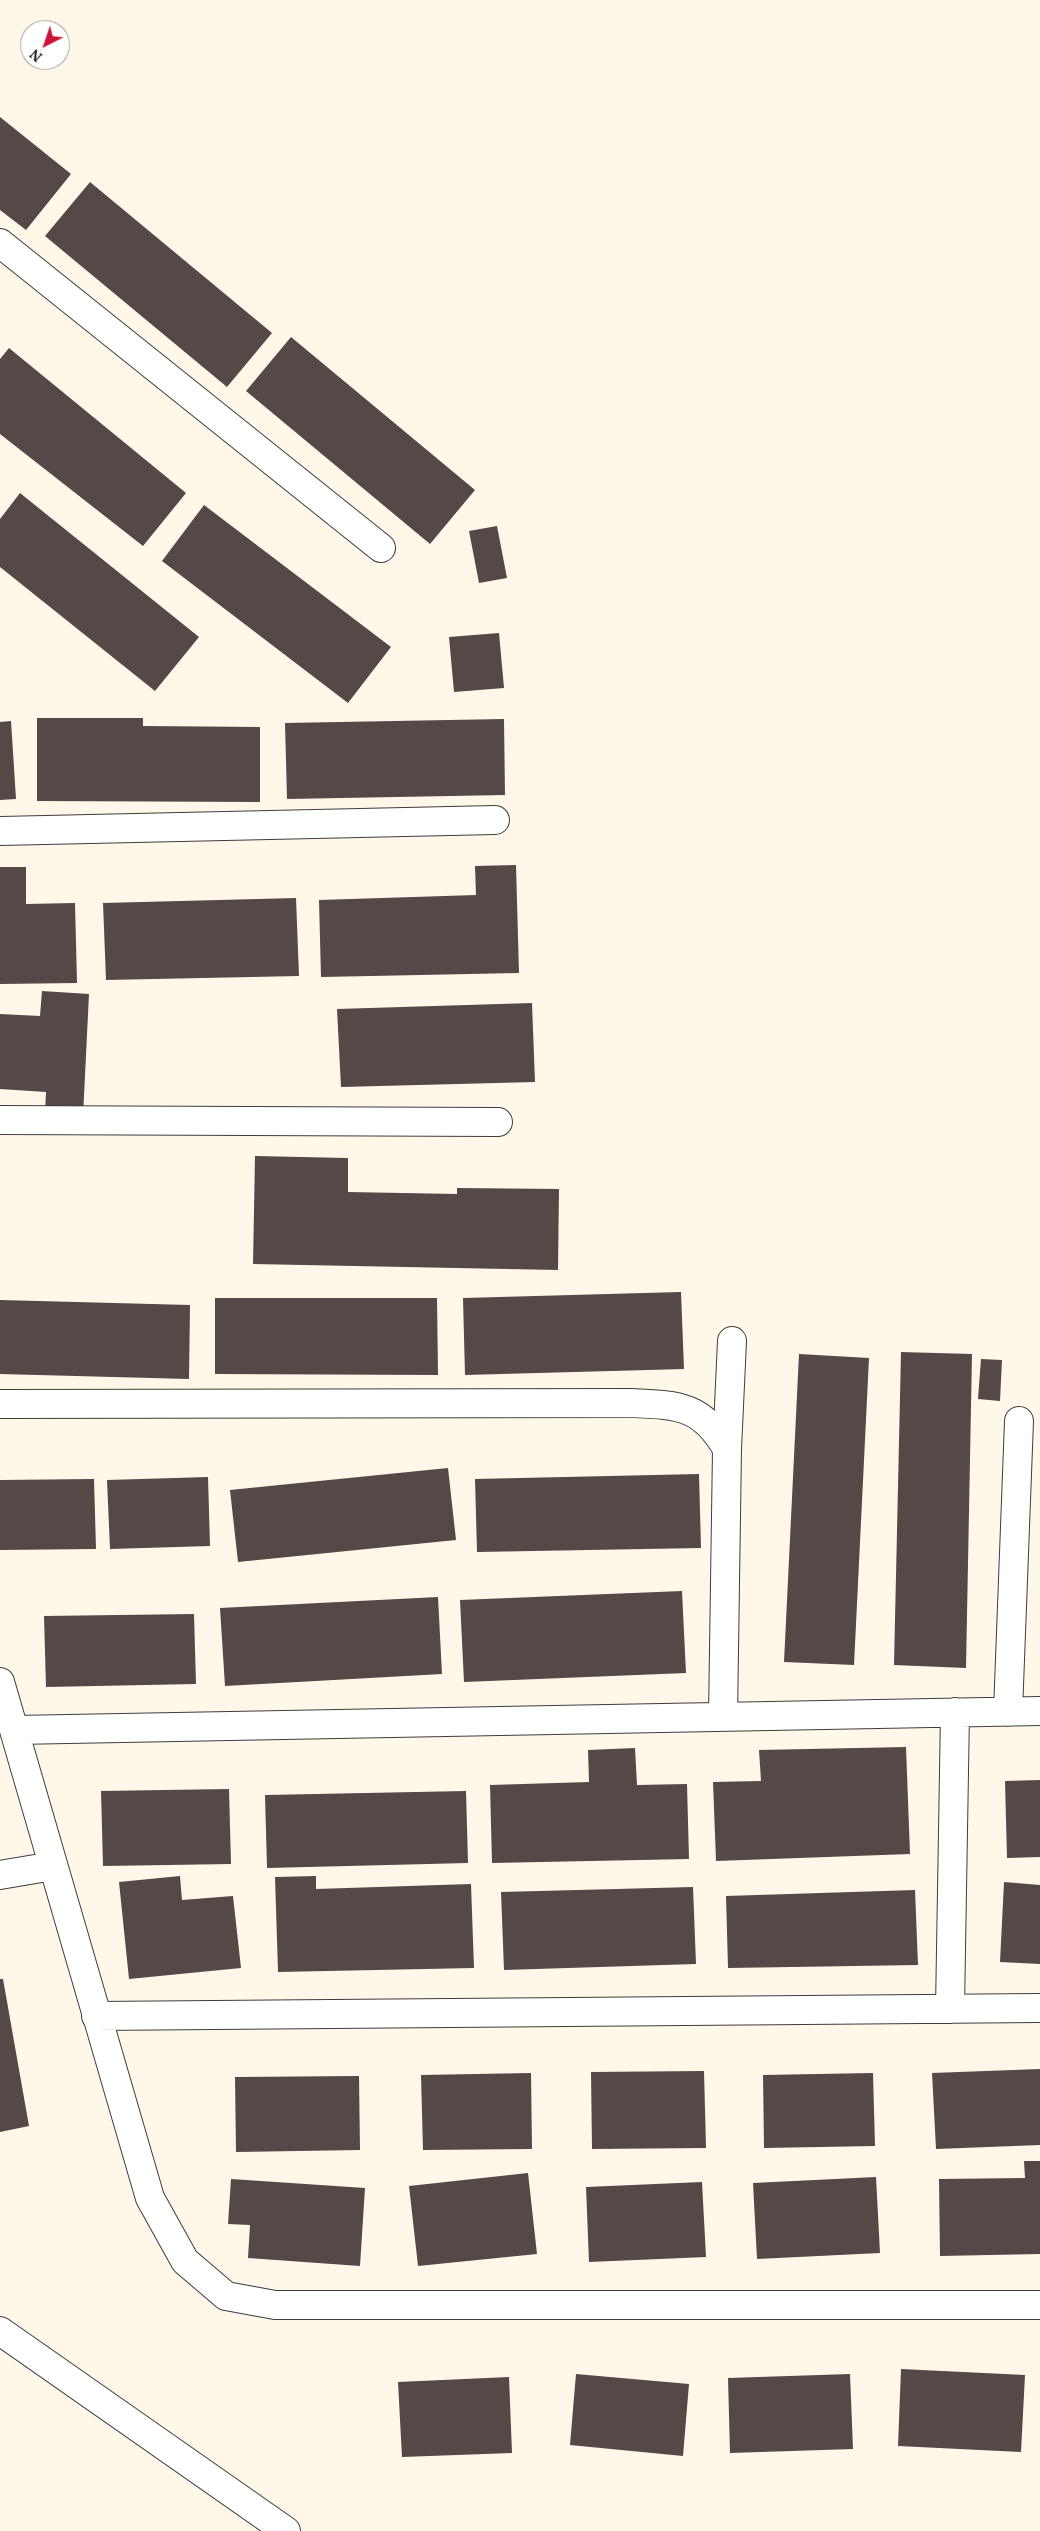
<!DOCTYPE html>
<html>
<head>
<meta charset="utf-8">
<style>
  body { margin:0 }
  #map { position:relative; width:1040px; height:2531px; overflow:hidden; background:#fff7e8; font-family:"PT Serif",serif }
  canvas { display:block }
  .north { position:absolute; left:20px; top:20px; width:50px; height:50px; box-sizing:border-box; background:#fff; border:1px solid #9d9d9d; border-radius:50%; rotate:221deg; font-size:14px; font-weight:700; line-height:20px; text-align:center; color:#0a0a0a }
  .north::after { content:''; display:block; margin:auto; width:18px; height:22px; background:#c81538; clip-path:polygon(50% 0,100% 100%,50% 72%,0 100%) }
</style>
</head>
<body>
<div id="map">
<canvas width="1040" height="2531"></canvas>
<div class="north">N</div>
</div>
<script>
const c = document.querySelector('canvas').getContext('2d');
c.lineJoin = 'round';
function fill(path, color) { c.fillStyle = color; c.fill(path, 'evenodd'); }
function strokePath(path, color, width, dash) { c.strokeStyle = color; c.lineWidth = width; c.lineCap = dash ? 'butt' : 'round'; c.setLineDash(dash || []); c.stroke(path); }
fill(new Path2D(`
  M0,117L71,174L26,230L0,210Z
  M90,182L272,333L227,387L45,236Z
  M291,337L475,490L430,544L246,391Z
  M9,348L186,493L143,546L0,434V359Z
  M20,493L199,637L155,691L0,567V519Z
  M204,505L391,647L348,703L162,561Z
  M497,526L507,578L479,583L469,531Z
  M499,633L504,688L454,692L449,637Z
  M37,718H143V726L260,727V802L37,801Z
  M504,719L505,795L287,799L285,723Z
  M11,721L16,799L0,800V722Z
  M516,865L519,973L321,977L319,900L476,895L475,866Z
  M0,867H26V904L75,903L77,983L0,984Z
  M296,898L299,976L106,980L103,903Z
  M42,991L89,994L83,1116L45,1113L46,1092L0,1089V1014L40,1016Z
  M532,1003L535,1082L341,1087L337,1009Z
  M255,1156L348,1158V1192L457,1194V1188L559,1189L558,1270L253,1264Z
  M681,1292L684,1369L465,1375L463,1298Z
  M215,1298H437L438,1375L215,1374Z
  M0,1300L190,1305L189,1379L0,1374Z
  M901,1352L972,1354L966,1668L894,1665Z
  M799,1354L869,1358L854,1665L784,1662Z
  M981,1359L1002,1360L1000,1401L978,1399Z
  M448,1468L456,1540L238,1562L230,1490Z
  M699,1474L701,1548L477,1552L475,1479Z
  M208,1477L210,1546L110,1549L107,1480Z
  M94,1479L96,1549L0,1550V1480Z
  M682,1591L686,1673L464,1682L460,1600Z
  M438,1597L442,1674L225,1686L220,1608Z
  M194,1614L196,1684L46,1687L44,1616Z
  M906,1747L910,1854L716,1861L713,1782L761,1781L759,1750Z
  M635,1748L637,1785L687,1784L689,1859L492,1863L490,1785L589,1782L588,1750Z
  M1040,1780V1857L1007,1858L1005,1781Z
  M229,1789L231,1864L103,1866L101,1791Z
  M466,1791L468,1863L267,1868L265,1795Z
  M180,1876L182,1900L233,1896L241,1968L129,1979L119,1882Z
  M316,1876V1889L471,1884L474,1968L278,1972L275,1877Z
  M1004,1882L1040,1885V1964L1000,1962Z
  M693,1887L696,1964L504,1970L501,1892Z
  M915,1890L918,1965L728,1968L726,1896Z
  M0,1979H3L29,2126L0,2132Z
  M1040,2069V2145L936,2149L932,2073Z
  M704,2071L706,2148L592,2149L591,2072Z
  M531,2073L532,2149L423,2150L421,2075Z
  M873,2073L875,2146L764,2148L763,2075Z
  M359,2076L360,2150L236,2152L235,2077Z
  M1024,2161H1040V2254L940,2256L939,2179L1025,2178Z
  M528,2173L537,2254L418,2266L409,2186Z
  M876,2177L880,2253L757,2259L753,2183Z
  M231,2179L365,2188L360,2266L248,2258L250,2225L228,2224Z
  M702,2182L706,2257L589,2262L586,2187Z
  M901,2369L1025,2375L1021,2452L898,2446Z
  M576,2374L689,2384L683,2456L570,2445Z
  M850,2374L853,2449L730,2453L728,2378Z
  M509,2377L512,2453L402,2457L398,2382Z`), '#544946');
const minor = new Path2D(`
  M0,243L381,548
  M0,831L495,820
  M0,1120L498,1122
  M0,1404L632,1403C678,1405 702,1405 727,1449L723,1717
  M727,1449L732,1341
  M0,1682L150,2198L185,2261L226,2296L275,2305H1040
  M1008,1712L1019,1421
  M14,1730L1040,1711
  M0,1875L53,1866
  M950,2009L955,1712
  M96,2016L1040,2008
  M0,2331L286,2531`);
strokePath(minor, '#3d3d3d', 30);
strokePath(minor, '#fff', 28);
</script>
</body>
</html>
